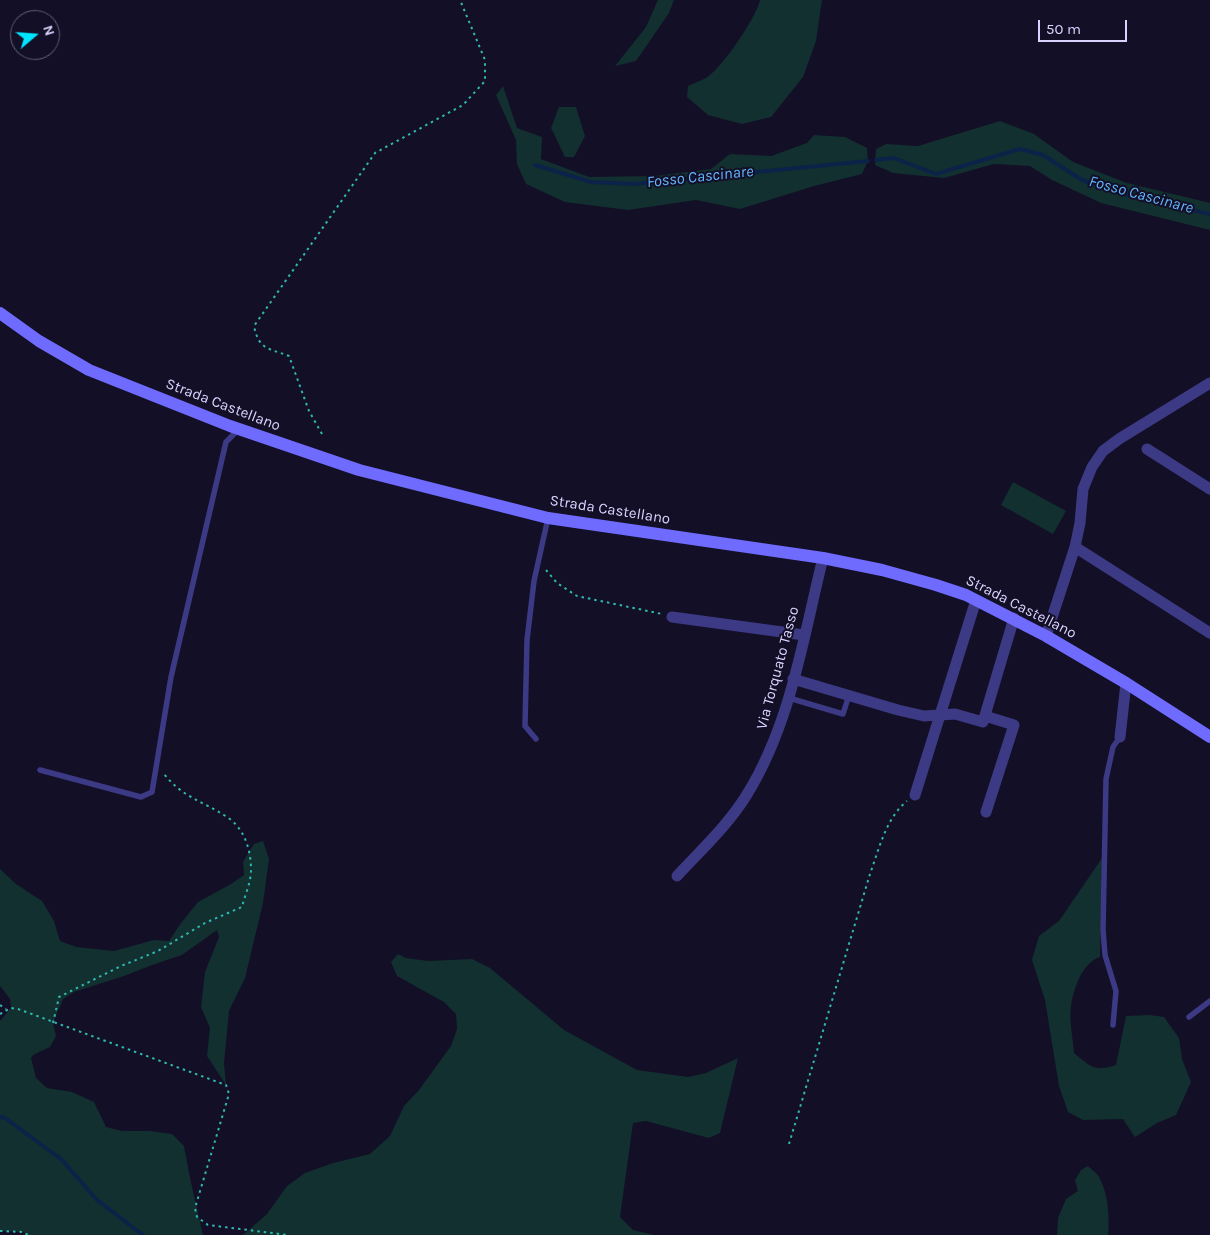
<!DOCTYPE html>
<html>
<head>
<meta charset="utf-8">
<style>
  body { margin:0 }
  #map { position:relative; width:1210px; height:1235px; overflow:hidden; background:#130f26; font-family:Karla,sans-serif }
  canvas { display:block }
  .north { position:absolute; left:10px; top:10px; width:50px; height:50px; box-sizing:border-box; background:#130f26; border:1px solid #625e7d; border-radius:50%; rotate:72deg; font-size:14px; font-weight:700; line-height:20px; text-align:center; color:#d9d4ff }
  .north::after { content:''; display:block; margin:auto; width:18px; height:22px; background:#00e5ff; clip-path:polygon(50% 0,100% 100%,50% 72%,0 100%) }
  .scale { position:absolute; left:1038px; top:20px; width:89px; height:22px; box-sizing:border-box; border:2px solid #d9d4ff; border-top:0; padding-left:6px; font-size:15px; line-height:18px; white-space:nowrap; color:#d9d4ff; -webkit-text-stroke:4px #130f26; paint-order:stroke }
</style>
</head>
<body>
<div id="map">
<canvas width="1210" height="1235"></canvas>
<div class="north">N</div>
<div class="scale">50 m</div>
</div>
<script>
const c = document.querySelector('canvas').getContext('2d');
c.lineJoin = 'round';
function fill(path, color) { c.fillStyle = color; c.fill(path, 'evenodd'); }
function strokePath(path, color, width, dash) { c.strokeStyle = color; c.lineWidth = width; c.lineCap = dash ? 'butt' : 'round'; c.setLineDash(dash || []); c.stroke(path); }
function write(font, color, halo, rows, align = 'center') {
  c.font = font + ' Karla,sans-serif'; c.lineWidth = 4; c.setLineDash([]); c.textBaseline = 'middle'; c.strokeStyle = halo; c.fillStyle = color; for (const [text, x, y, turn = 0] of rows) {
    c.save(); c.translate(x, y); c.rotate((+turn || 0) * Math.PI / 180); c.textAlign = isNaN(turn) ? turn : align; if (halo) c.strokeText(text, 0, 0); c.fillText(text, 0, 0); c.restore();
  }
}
fill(new Path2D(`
  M658,0H674L669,13L636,61L615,66L646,27Z
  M760,0H822L816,41L803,77L771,117L742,124L708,115L687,97L688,86C694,83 701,81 706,78C722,68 756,18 760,0Z
  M503,86L517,128L542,137L541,159L589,177L655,176L711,169L730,154L771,156L807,143L814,135L845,137L867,148L868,161L862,174L814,186L740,209L696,200L628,210L565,202L526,184L517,164L516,140L496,95Z
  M559,107H576L585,136L574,157H565L551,128Z
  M1000,121L1034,134L1073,162L1127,183L1210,203V230L1101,203L1052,180L1030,166L994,164L944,178L893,173L875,165L876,149L886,144L918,146Z
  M1013,482L1066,511L1053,534L1001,505Z
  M263,841L269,859L263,903L245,978L229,1011L224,1063L226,1085L207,1056L210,1028L201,1007L205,972L219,937L217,930L182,955L152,965L124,976L74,992L63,999L53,1023L56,1036L50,1047L33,1055L31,1058L36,1078L47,1088L72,1092L94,1102L106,1127L122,1131H150L172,1134L184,1146L190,1178L203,1235H28L23,1232L0,1231V1021L11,1008L10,999L0,986V869L16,884L42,901L54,921L60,941L76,947L114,951L154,940L169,941L181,923L198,902L231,884L244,875L243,862L254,844Z
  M1102,858L1100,957C1082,963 1074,988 1071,1006C1069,1021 1073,1038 1074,1053C1091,1067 1095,1072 1116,1065L1126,1016L1150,1015L1164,1017L1179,1038L1182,1059L1191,1082L1176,1115L1157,1123L1135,1137L1123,1119L1083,1120L1068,1112L1059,1086L1045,1000L1032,960L1039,936L1059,921Z
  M398,954L406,958L428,961L472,959L490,968L564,1030L637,1070L688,1077L706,1073L738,1058L720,1133L709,1138L646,1121L633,1123L620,1217L633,1230L654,1235H243L267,1214L287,1186L305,1173L333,1163L370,1154L390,1136L404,1106L419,1090L451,1046L457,1029L456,1014L444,1002L397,976L391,962Z
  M1088,1166C1092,1170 1097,1173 1099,1177C1108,1193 1110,1217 1108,1235H1057L1058,1218L1066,1199L1078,1191L1075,1180L1081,1170Z`), '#12302f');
strokePath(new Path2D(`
  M876,160L894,158L936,174L1020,149L1043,155L1082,180L1126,195L1210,214
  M535,165L591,182L635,184L868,161
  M0,1117L5,1118L61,1159L97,1200L143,1235`), '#0c2248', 4);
strokePath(new Path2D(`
  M322,434L309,411L289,356C268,348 259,350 254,326L375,153L463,105L485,81V60L460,0
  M546,570L557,583L577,596L662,614
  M0,1005L6,1009
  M0,1014L11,1008L18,1009L226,1085L229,1094L195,1208L197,1217L208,1225L288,1235
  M53,1023L59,997L121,966L158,951L205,923L242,907C245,895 251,882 251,870C251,849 244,828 227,817C203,801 183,798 164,774
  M789,1144L870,874C879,849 886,818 907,801
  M0,1231L23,1232L28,1235`), '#2fb8b0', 2, [2.5, 4]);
strokePath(new Path2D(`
  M789,698L843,714L849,695
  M536,739L525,726L527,640L534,581L548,518
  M40,770L141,797L152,792L171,677L226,442L239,429
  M1189,1017L1210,1001
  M1113,1025L1116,991L1105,955L1103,930L1106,779L1113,747L1120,737`), '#3d3a85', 5.5);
strokePath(new Path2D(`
  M1147,449L1210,489
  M1075,547L1210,633
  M672,617L804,635
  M1046,636L1075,547L1080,523L1083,489L1092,467L1103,451L1119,439L1210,383
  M793,679L898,710L924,716L955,714L983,722L1014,618
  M985,716L1014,725L986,812
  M1120,737L1126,683
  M915,795L976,600
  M677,876C701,850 728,825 746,796C791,724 803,638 823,558`), '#3d3a85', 11);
strokePath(new Path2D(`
  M0,313L39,341L89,370L230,426L359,470L548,518L823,558L882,570L936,585L966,595L1046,636L1126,683L1210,737`), '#6f6bff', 12);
write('15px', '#d9d4ff', '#130f26', [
  ["Strada Castellano",223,405,21],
  ["Strada Castellano",610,510,9],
  ["Strada Castellano",1021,607,27],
  ["Via Torquato Tasso",778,668,-75]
]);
write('italic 16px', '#62b6ff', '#130f26', [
  ["Fosso Cascinare",700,177,-6],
  ["Fosso Cascinare",1141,195,15]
]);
</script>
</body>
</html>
